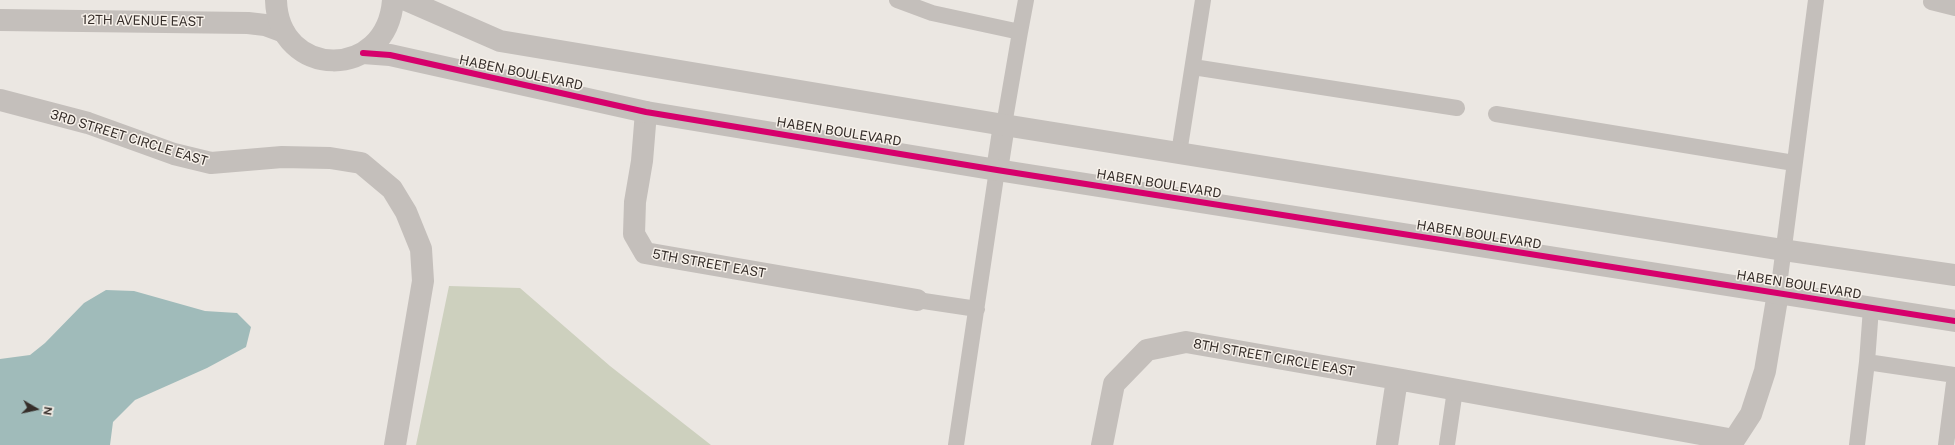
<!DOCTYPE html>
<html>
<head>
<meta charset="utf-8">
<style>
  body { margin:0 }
  #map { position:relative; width:1955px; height:445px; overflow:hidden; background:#ebe7e2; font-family:"Public Sans",sans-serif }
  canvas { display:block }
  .north { position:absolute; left:16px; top:389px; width:40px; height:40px; -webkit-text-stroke:3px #f7f1ea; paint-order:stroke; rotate:99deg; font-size:11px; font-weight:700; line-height:16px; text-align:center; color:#352d29 }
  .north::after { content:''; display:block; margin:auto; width:14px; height:18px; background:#352d29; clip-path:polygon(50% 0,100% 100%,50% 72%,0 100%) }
</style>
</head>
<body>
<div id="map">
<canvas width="1955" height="445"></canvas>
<div class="north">N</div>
</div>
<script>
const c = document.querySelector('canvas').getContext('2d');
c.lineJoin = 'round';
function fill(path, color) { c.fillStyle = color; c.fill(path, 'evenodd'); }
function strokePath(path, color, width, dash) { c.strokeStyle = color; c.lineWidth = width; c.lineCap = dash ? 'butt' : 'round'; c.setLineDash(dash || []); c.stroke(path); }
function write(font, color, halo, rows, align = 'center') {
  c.font = font + ' "Public Sans",sans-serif'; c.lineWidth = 3; c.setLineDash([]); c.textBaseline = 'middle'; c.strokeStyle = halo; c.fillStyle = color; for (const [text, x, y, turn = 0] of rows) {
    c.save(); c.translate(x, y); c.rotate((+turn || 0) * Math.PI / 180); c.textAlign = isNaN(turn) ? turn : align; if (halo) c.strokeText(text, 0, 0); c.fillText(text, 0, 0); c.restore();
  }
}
fill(new Path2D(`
  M449,286L520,288L610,366L711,445H416Z`), '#cdd0be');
fill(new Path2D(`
  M106,290L134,291L205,311L237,313L251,327L246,347L207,368L135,400L113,422L110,445H0V359L30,355L45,343L84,303Z`), '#a0bbba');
strokePath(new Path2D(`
  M897,0L932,13L1020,32L1004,125
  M1931,2L1955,8
  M1020,32L1026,0
  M1193,67L1457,108
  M1496,114L1794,163
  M1179,153L1203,0
  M1778,293L1816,0
  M917,300L977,309
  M1871,308L1867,362L1955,375
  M956,445L997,170
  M1447,445L1455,390
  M1857,445L1867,362
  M1946,445L1955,375`), '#c4bfbb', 16);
strokePath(new Path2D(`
  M0,20L248,23L265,25L284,32
  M0,100L88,123L174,154L211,163L282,157L330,158L361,163L392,189L406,212L421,249L423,281L395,445
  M646,112L642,161L635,202L634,234L645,253L917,300
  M997,170L1004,125
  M1397,379L1734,440L1751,414L1765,371L1778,293
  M1102,445L1114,384L1147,350L1186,342L1397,379L1387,445`), '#c4bfbb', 22);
strokePath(new Path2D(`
  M276,0C278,79 387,82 393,0
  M406,0L500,41L1004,125L1783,250L1955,275
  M363,53L390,55L646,112L997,170L1955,321`), '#c4bfbb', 22);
strokePath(new Path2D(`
  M363,53L390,55L646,112L997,170L1955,321`), '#d6006c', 6);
write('13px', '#352d29', '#f7f1ea', [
  ["12TH AVENUE EAST",143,21,1],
  ["HABEN BOULEVARD",521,73,12],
  ["HABEN BOULEVARD",839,132,9],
  ["3RD STREET CIRCLE EAST",129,138,17],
  ["HABEN BOULEVARD",1159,184,9],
  ["HABEN BOULEVARD",1479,235,9],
  ["5TH STREET EAST",709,264,10],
  ["HABEN BOULEVARD",1799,285,9],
  ["8TH STREET CIRCLE EAST",1274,358,10]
]);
</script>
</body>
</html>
